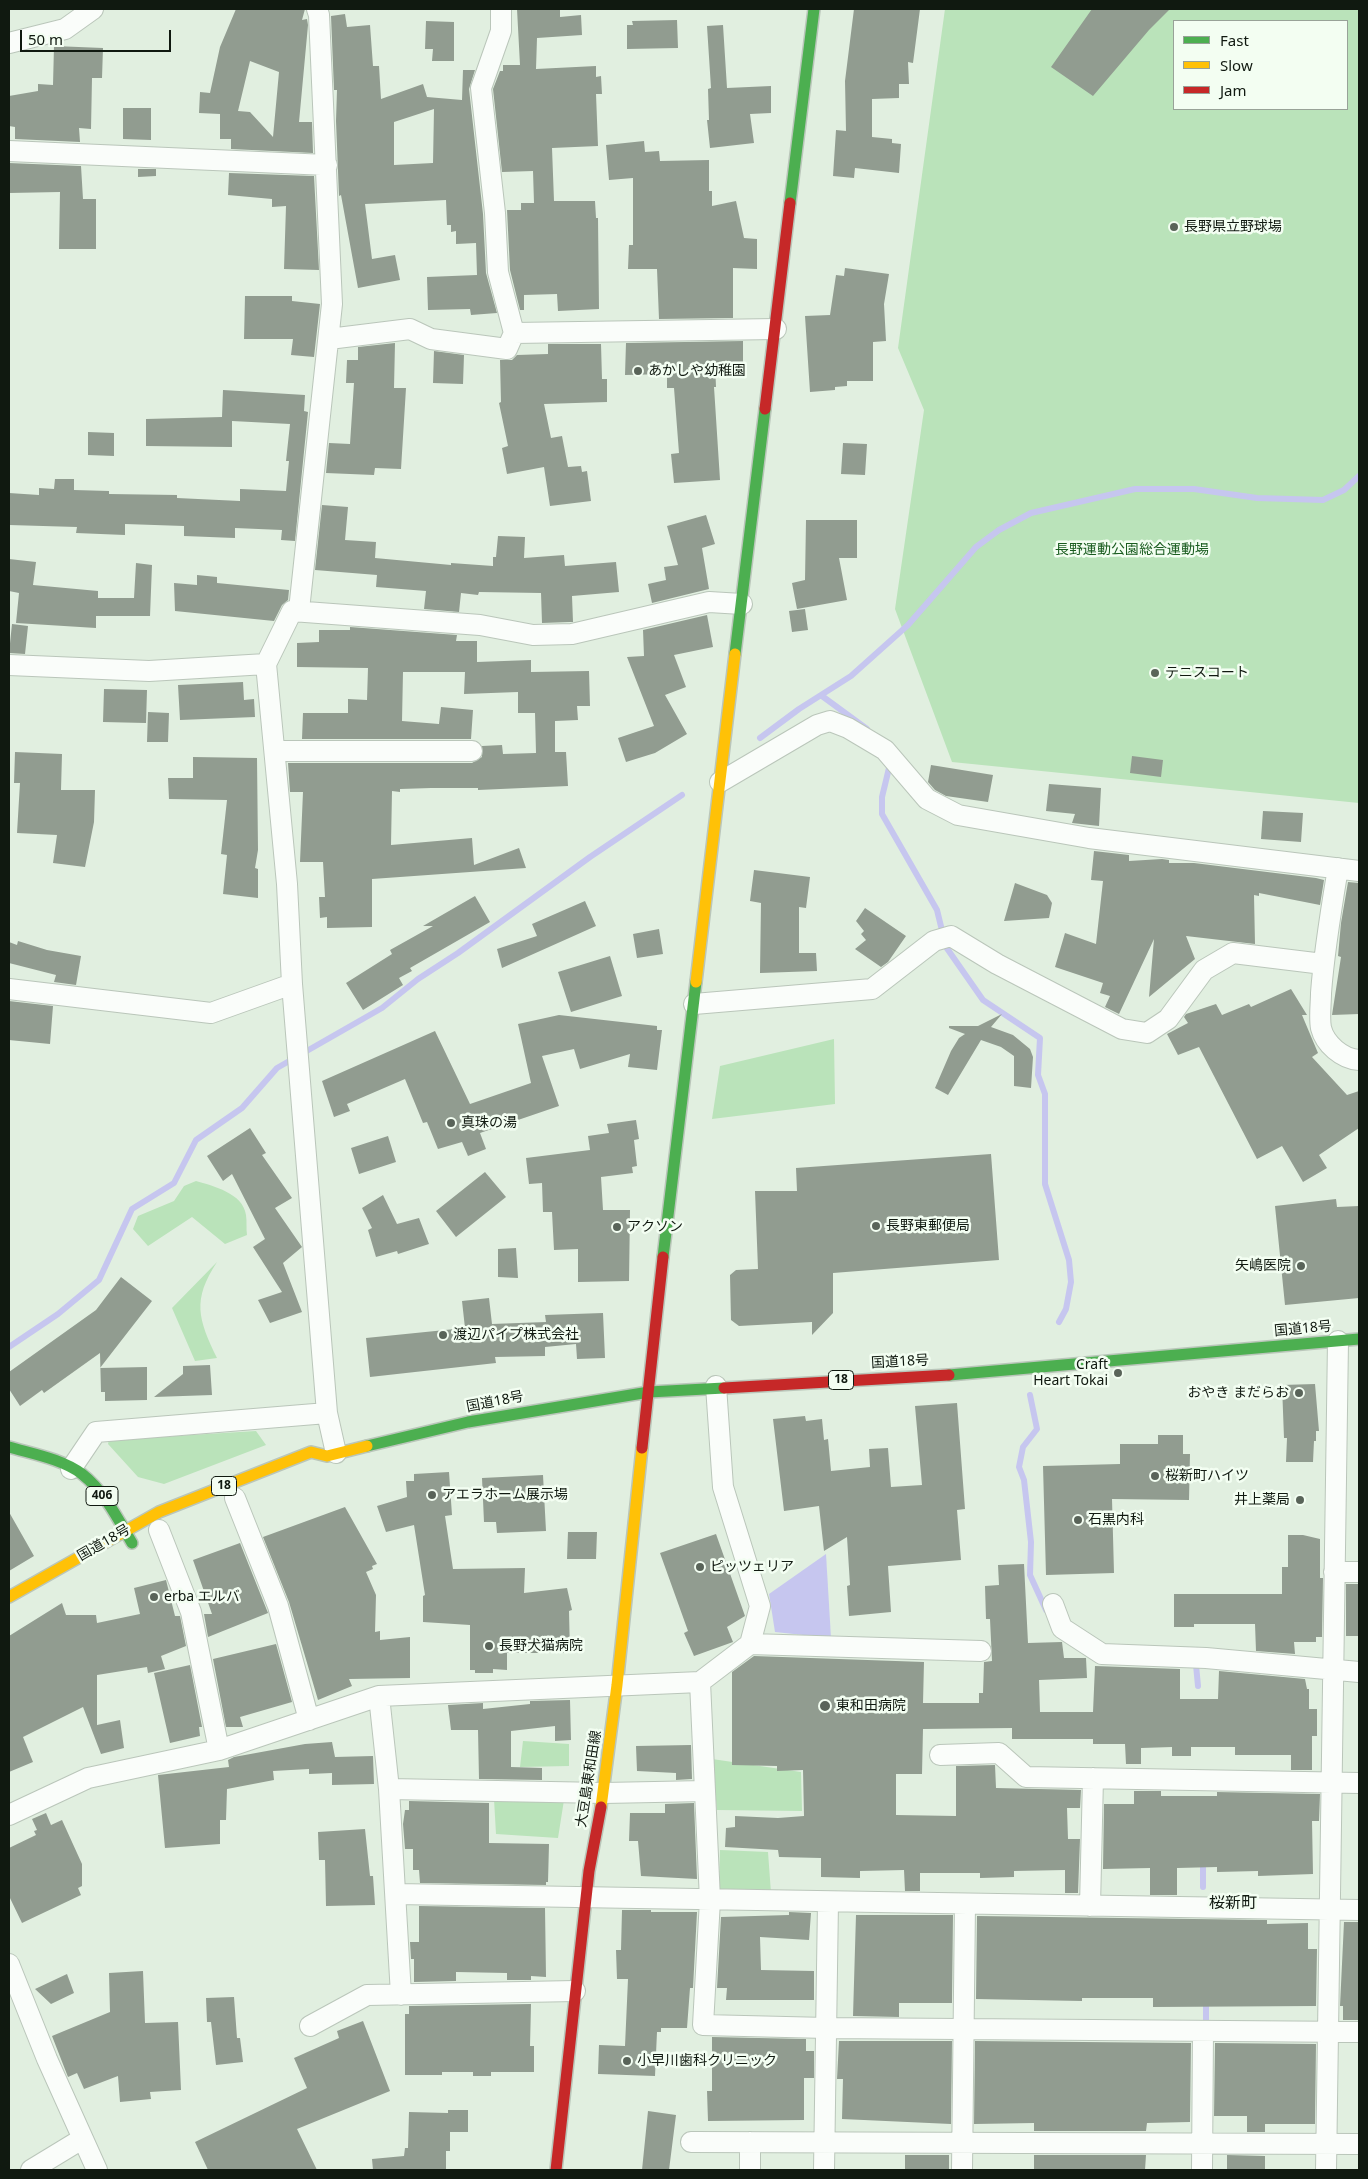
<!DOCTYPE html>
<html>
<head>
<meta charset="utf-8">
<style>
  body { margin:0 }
  #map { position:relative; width:1368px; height:2179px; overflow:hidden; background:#e1efe0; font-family:"Noto Sans",sans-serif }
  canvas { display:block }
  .frame { position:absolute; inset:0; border:10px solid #101910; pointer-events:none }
  .legend { position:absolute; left:1173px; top:20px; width:175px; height:90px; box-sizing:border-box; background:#f3fef2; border:1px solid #98a298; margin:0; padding:6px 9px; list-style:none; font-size:15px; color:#101910 }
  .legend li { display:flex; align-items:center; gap:10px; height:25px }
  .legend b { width:25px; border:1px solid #98a298 }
  .scale { position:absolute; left:20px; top:30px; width:151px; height:22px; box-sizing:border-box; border:2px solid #101910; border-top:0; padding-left:6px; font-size:15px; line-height:18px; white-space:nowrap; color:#101910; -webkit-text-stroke:4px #f3fef2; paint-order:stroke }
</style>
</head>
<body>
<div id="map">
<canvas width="1368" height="2179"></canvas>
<div class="frame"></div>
<ul class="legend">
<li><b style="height:6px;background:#4caf50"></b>Fast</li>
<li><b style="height:6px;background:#ffc107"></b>Slow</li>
<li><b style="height:6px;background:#c62828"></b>Jam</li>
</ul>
<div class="scale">50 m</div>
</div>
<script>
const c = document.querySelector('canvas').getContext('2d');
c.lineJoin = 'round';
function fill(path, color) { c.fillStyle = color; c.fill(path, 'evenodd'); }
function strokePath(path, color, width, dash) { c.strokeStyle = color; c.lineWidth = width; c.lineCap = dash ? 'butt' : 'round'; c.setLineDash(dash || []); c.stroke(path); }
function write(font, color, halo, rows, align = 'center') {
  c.font = font + ' "Noto Sans","Noto Sans JP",sans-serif'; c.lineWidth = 5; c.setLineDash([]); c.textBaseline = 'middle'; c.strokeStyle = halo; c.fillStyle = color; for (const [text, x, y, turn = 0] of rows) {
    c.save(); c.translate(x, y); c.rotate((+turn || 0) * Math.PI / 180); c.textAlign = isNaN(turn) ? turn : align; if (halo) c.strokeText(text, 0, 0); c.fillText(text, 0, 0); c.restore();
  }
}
fill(new Path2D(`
  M945,9H1359V803L952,762L895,609L924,410L898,348ZM1174,21H1347V109H1174Z
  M834,1039L835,1104L712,1119L720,1066Z
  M196,1181C213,1186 243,1193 246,1215C247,1221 246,1229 247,1235L225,1244L192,1217L148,1246L133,1229L138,1216L174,1201L184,1186Z
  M217,1262C192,1300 198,1319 217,1358L195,1361L172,1308Z
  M256,1431L266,1445L164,1484L138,1477L108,1444L109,1440Z
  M523,1741L569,1744V1766L520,1767Z
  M712,1759L801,1772L802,1811L717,1810Z
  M494,1799L564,1800L558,1838L496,1834Z
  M720,1850L768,1852L771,1893L719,1889Z`), '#bae3ba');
fill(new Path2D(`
  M826,1554L831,1638L775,1632L769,1594Z`), '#c6c6ef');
strokePath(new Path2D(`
  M822,696L867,729
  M760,738L799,709L851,676L908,625L976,547L999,530L1031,513L1135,489H1194L1257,498L1323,500L1344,490L1359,476
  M890,764L882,797V814L937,910L946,947L983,1000L1040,1038L1038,1075L1045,1094V1184L1069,1260L1071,1282L1066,1309L1059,1322
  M9,1347L58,1314L99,1280L132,1209L174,1183L196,1140L242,1108L277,1068L382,1008L418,979L458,953L590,857L682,795
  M1030,1395L1037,1429L1023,1447L1019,1467L1024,1480L1031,1542L1030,1575L1046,1610
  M1196,1665L1198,1686
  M1203,1860V1887
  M1206,1999V2023`), '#c6c6ef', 6);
fill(new Path2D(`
  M236,9H305L302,20L307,19L308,25L299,122H312L313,153L231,149V139H220V114L199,113L200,92L210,93L220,47ZM250,61L279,72L273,137L250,112L238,111Z
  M517,9H560V17L581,15L582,35L537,38L536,69L596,66V77L601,76L602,94H596L598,146L552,148L554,201H595L596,218H598L599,309L558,311L557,294L524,295V310H520L510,270L507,210H521V203H534L533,171L502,172L493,89L500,71H503V65H520Z
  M854,9H920L913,63L908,62L909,84H899V98L872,99V137L892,139V143L901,144L899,173L855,168L854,178L833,176L836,130L846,131L845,81Z
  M1092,9H1170L1149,30L1093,96L1051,67Z
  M345,14L347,27L370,25L373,66H379L381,99L423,84L427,97L462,100L463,70H475L469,89L483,214L486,273L497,313L471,315L470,309L428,310L427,277L477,275L476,243L456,244V231L451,232V225H447L446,200L365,204L372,259L395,255L400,280L358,288L341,195L339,196L336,121L337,90H334L331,16ZM434,109L433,163L394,165V122Z
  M677,20L678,48L627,49V25H633L632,21Z
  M426,21L454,22V61H432L433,49H425Z
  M723,25L727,88L771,86V113L750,114L754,143L710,148L707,120H709L708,89L711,88L707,26Z
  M54,46L103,48L102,78H92L91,129L79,128L80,142L15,139V127L9,126V96L38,91V84L53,85Z
  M123,108H151V140L123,139Z
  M644,141L645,152L659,151L660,161L709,160V191H712V206L736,201L744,238L757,239V269L733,268V318L659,319L657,269H628L629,245H633V178L609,180L606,145Z
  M9,163L81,166L83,199H96V249H59L60,192L9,193Z
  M138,169H156V176L138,177Z
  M229,173L314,176L319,270L284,269L286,206L272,207V199L228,195Z
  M845,268L889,274L884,304L886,341L873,342V381H847V386L835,387V390L810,392L805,316L830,315L836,275L844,276Z
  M245,296H292V301L320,304L314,357L291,355L293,339H244Z
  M743,341V363H715L716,387H714L720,480L674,483L671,454L679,453L674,388H667V374L625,375L626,343Z
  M395,343L394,388H406L401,469L375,468L374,475L326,473L329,443L350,444L354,383H346L347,360H358V347Z
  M548,344H601L602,379H607V402L544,404L551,438L562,436L568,467L581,466L582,472L587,471L591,501L550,506L544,467L507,474L502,448L508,446L499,403L501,402L500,360H512L517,355L548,354Z
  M434,351L464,355L463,384L433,383Z
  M223,390L305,395L304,411L308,412L295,541L281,540L282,530L235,528V538L184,536V526L125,524V535L76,533L77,527L9,525V493L39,495V488L54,489L55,479H74V490L109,491V494L177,495V498L240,501V489L286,491L289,461H286L290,424L232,421V447L146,446V419L222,417Z
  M88,432L114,433V456L88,455Z
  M843,443L867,444L865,475L841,474Z
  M322,505L348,507L345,540L376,542L375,558L451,565V563L493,566V557H496L498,536L525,537L524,558L564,555L565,566L616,562L619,592L572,596L573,622H570L542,623L541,593L479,592L478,595L461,593L459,612L424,609L426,591L376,587L377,575L315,570Z
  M706,515L715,544L702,548L709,589L652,603L648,584L666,580L664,567L678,565L667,526Z
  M806,520H857V558H839L847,600L797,609L792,583L805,580Z
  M9,559L36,562L33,585L98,591V598H134L136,563L152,565L150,616H96V628L16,623L19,593L9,591Z
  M197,575L217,577V583L289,590L288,600L282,605L274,621L175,611L174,583L197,585Z
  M805,609L808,630L792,632L789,611Z
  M707,615L713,647L674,655L686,687L665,695L687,734L655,753L626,762L618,738L654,726L627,657L644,656L643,630Z
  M12,624L28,626L25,654L9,653Z
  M350,627L457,635L456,641H477V662L531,660V672L589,671L590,706H577L578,720L555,721V752H566L568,786L478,790V788H431L400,789V792L392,791L391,845L472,838L474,865L519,848L526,868L372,879V927L327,928V917L320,918L319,897H325L323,862H300L303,792H290L288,763H472L482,757V746L502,745L503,754L536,753L535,713H518V692L464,694L465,672H403L402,721L439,724L441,707L473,710L471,739H302L303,713H348V699L367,700L368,668L297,667V643L319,642V630H350Z
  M243,682L244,700L254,699L255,717L180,720L178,685Z
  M104,689L147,690L146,723L103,722Z
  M148,712L169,713L168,742H147Z
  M15,752L62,754L61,790H95L94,822L85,867L53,863L57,835L17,833L20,783H14Z
  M1132,756L1163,760L1161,777L1130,773Z
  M193,757L257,758L258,850L255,868L258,869V898L223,894L227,855L221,854L227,800L169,799L168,778H193Z
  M931,765L993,775L988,802L946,796L935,790L928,782Z
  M1049,784L1101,788L1099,826L1072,823L1075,814L1046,811Z
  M1263,811L1303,813L1301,842L1261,839Z
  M1094,851L1129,855V861L1162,859L1169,860V863H1194L1316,878L1324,880L1320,905L1259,893V896L1254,895L1255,944L1186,936L1195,959L1149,997L1154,939L1119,1014L1105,1007L1110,996L1100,993L1103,983L1055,967L1065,933L1096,944L1103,881L1091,880Z
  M754,870L810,877L806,908L799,907V953H816L817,971L760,973L761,903L750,901Z
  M1348,882L1359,883V1014L1332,1015L1341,957L1338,956L1341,923Z
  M1015,883L1047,895L1052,903L1049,918L1004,921Z
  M475,896L490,922L410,968L412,971L399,978L403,985L363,1010L346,983L392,954L390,950L433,926H423Z
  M585,901L596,926L502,968L497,949L537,936L532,924Z
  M865,908L906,936L888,962L881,967L855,949L866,940L861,934L864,931L856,921Z
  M659,929L663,954L637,958L633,934Z
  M18,941L47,950L81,956L76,985L54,982L56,975L9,963V942L17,945Z
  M610,956L622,996L571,1012L558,972Z
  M1291,989L1307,1015H1302L1318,1053L1312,1057L1347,1095L1359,1091V1128L1319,1155L1327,1168L1303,1182L1282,1146L1257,1159L1199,1047L1178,1055L1167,1034L1188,1023L1184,1017L1186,1014L1216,1004L1222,1015L1249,1004L1251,1007Z
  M9,1001L53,1006L50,1044L9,1040Z
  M1002,1014L991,1027L1013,1035L1030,1049L1033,1057L1031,1088L1014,1086V1056L1001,1047L981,1040L948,1095L935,1088L951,1051L959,1038L965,1034L949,1028V1026H978Z
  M559,1015L657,1026V1030H662L657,1070L628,1067L630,1054L580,1069L574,1049L542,1056L559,1106L480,1133L486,1149L468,1156L462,1142L438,1149L427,1122L423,1123L405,1079L347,1104L350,1111L334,1117L322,1081L435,1031L470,1104L531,1083L518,1024Z
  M636,1120L639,1139L634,1140L637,1166L632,1167L633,1173L601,1177L603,1210H630L629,1281L578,1282V1249L554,1250L552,1212H543L542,1183L529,1184L526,1158L590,1150L588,1136L609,1133L607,1124Z
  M250,1128L266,1153L262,1155L292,1198L275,1208L302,1247L283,1263L302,1312L270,1323L258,1300L282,1292L253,1247L265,1239L232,1174L223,1181L207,1156Z
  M388,1136L396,1162L359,1174L351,1148Z
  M991,1154L999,1260L833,1273V1313L812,1335V1322L739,1326L731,1320L730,1275L736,1270L758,1269L755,1191H797L796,1168Z
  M485,1172L506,1197L456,1237L436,1211Z
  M383,1195L397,1224L419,1218L429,1244L398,1254L397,1251L376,1257L368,1230L372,1228L362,1208Z
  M1336,1199L1337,1207L1359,1206V1298L1285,1305L1275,1206Z
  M516,1248L518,1278L498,1277V1249Z
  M121,1277L152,1301L100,1368L147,1367V1400L105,1401V1392H101L100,1353L44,1393L42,1390L20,1406L9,1389V1372L96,1310Z
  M489,1298L492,1324L546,1322L545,1315L603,1313L605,1358L577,1359L576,1344L545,1347V1356L495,1357L496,1363L370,1377L366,1338L465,1328L462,1301Z
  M210,1365L212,1395L154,1397L183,1374V1366Z
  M1315,1384L1319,1431H1316V1441H1314L1313,1462H1286L1287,1438H1284L1282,1385Z
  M957,1403L965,1509L957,1510L961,1560L888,1566L891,1612L849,1616L847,1586L850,1585L847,1537L824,1551L819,1506L784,1511L773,1419L805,1416L806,1421L822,1419L824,1440L828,1439L831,1471L870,1467L869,1449L888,1448L891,1487L922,1485L915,1406Z
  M1158,1435H1183V1454H1190L1189,1500L1112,1499L1114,1573L1046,1575L1043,1466L1120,1464V1444H1158Z
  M449,1472L452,1515L445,1516L453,1569L525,1568L524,1593L567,1588L572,1610L569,1611L570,1653H507V1670L493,1669V1673H475V1670H470V1625L423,1622V1596L425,1595L414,1525L386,1532L377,1506L407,1497L406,1481H414V1474Z
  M543,1475L546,1531L497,1533L496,1522H484L482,1478Z
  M345,1507L377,1564L372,1566L373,1569L366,1572L376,1595L375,1632L380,1631V1640L410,1637V1678L349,1679L352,1686L318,1700L289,1602L263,1537Z
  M9,1512L34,1556L9,1571Z
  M568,1532H597L596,1559H567Z
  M716,1534L745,1616L727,1627L733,1642L694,1656L684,1633L688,1631L660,1553Z
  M1288,1535H1303L1320,1539V1578H1323L1322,1637H1316V1642H1294L1295,1654L1256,1651L1255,1624H1194V1627H1174V1594H1282V1567H1288Z
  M240,1543L268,1613L208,1637L204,1614H212L193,1560Z
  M1024,1564L1028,1643L1062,1642L1064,1658H1086L1087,1678L1039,1680L1040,1712H1093L1095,1666L1180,1669V1699H1218L1219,1671L1305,1679L1307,1689H1309V1709H1317V1736H1312V1770H1291V1755H1235V1747H1191V1756H1172V1747L1141,1748V1764H1126L1125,1744H1093V1739H1012V1728L923,1729L922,1774H896V1815L956,1816V1766L995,1765L996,1788L1081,1790L1080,1808H1067L1068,1839H1080L1078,1893H1065V1870L1014,1871V1877L980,1878V1873H920V1891H905L904,1870L860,1871V1878L821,1877V1858L779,1857L778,1850L725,1847L726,1828L735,1827V1816L778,1818L804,1816L803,1770L777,1771V1766L732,1765V1672L754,1656L924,1662L923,1703H979V1693H983L984,1662L992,1661L990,1619H986L985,1586L999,1585L998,1565Z
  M166,1580L175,1616H180L186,1646L161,1656L165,1669L148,1673L147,1667L97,1675V1725L120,1720L124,1748L101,1754L83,1707L23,1737L33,1762L9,1772V1636L62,1603L66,1615H96L97,1623L140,1614L134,1588Z
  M1346,1584H1359V1636H1346Z
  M276,1644L292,1702L240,1717L243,1727H226L213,1659Z
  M190,1665L202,1727H199L200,1736L170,1743L154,1673Z
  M570,1700L571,1740L555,1741V1726L511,1731V1767L542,1768V1780L479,1779L478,1730H451L448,1705L483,1703V1709L530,1704V1701Z
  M332,1742L335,1757L373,1756L374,1784L332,1785V1773L309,1774V1769L273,1771L274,1780L227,1789L226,1820H220V1844L165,1848L158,1775L229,1767L228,1760L234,1757L305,1744Z
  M691,1745L692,1779L676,1780V1773L637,1771L636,1746Z
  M1134,1791H1161V1796H1217V1792L1320,1794L1319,1821H1312L1313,1874L1258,1876V1871L1217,1872V1867L1177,1868V1895H1150V1868L1103,1869L1104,1804H1134Z
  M409,1801L489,1803V1843L549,1844L548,1882H546V1885L420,1883L419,1870H413V1849H405L403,1824L405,1810H409Z
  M694,1803L697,1879L641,1876L638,1841H629L630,1813H665V1804Z
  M46,1813L51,1825L62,1820L82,1864V1886L78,1888L81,1895L22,1923L9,1896V1848L36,1835L34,1831L37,1830L32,1819Z
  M365,1829L370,1876H373L375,1905L326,1906L325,1860H319L318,1832Z
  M419,1906L545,1908L546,1977L531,1976V1980H507V1973L456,1972V1981L414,1982V1959H411L410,1942H419Z
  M622,1910H651V1912H697L693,1988H690L687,2028H661V2032H657L655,2076L598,2074L599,2045L625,2046L628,1979H617L616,1950H621Z
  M789,1912L811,1913L809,1940L760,1937L761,1970L814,1971V2000H726L727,1988H717L721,1917L789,1915Z
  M856,1915H953L952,2003H899V2017L853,2016Z
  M977,1916L1267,1920V1924L1308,1923V1949H1317L1316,2006L1153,2007V1998H1082V2001L976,1999Z
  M1344,1922H1359V2020H1343V2006H1340Z
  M143,1971L145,2023L178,2022L181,2090L150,2092L151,2099L120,2102L118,2076L84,2089L77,2073L68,2077L52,2036L110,2012L109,1973Z
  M67,1974L74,1993L51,2004L35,1989Z
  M234,1997L237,2038H240L243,2062L216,2065L211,2022H207L206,1998Z
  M531,2004L530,2046H534V2072H491V2076H473V2072H442V2075H405V2014H409V2006Z
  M363,2021L390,2091L297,2129L317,2170H208L195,2142L307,2088L294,2058L339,2038L337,2031Z
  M712,2037L806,2039V2051H814V2078H804V2120L708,2121L707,2091H712Z
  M839,2041H952L951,2124L842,2119L843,2079H837Z
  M975,2041L1191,2043L1190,2122L1147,2123L1146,2131H1034V2123L974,2124Z
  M1215,2043L1316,2044L1315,2124H1265V2132H1247V2116H1214Z
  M448,2110H468V2132H450V2151H446V2170H373L372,2159L404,2156L405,2148H408L409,2112L448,2113Z
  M648,2111L676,2115L669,2170H642Z
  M905,2155H949V2170H905Z
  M1034,2155H1146L1145,2170H1034Z
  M1227,2155L1265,2156V2170H1227Z`), '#919c90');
const street = new Path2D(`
  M501,9V31L481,88L495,213L498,272L514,333L776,329
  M9,43L65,29L93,9
  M9,151L327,165
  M329,339L410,329L431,339L507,349L514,333
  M299,610L332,304L319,15L317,9
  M9,665L149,671L266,664
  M276,751H472
  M720,782L817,725L830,721L848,728L885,750L927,799L958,815L1089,838L1359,871
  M1338,868C1331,910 1324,951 1321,993C1321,1004 1319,1017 1321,1028C1325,1044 1342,1059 1359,1060
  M9,989L211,1013L292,984
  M694,1004L872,989L934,941L951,936L997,964L1122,1029L1147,1033L1168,1019L1204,970L1233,953L1323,964
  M336,1453L327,1413L292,984L287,884L266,664L292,611L480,625L533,635L572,634L709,602L742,604
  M71,1469L96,1432L327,1413
  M235,1498L278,1606L309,1720
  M159,1530L191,1612L219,1750
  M1334,1572H1359
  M1053,1604L1062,1628L1102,1654L1206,1658L1359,1672
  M750,1644L981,1651
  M700,1682L710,1900L703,2025L827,2028L1359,2032
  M379,1696L389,1789L401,1995
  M940,1755L999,1753L1026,1777L1359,1783
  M389,1789L604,1793L705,1791
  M9,1815L88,1778L219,1750L379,1696L700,1682L750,1644L760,1606L723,1487L716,1386
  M396,1894L1359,1910
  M1090,1906L1093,1778
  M9,1964L47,2059L97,2170
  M310,2026L367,1995L575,1991
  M691,2142L1359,2144
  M750,2142V2170
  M31,2170L82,2139
  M824,2170L828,1902
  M962,2170L965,1904
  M1202,2170L1203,2031
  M1326,2170L1338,1341`);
const fast = new Path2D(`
  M790,203L814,9
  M735,654L765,409
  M663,1257L696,982
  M949,1375L1359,1339
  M367,1446L468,1422L649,1392L724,1388
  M9,1447C33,1454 62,1459 82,1474C104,1491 118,1519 132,1543`);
const slow = new Path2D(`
  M696,982L735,654
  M9,1597L159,1512L311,1452L327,1456L367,1446
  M601,1807L617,1685L642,1448`);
const jam = new Path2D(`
  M765,409L790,203
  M724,1388L949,1375
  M642,1448L663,1257
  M556,2170L589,1871L601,1807`);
strokePath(street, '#bac6ba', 22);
strokePath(fast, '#bac6ba', 14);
strokePath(slow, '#bac6ba', 14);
strokePath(jam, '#bac6ba', 14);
strokePath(street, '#fafdfa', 20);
strokePath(fast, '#4caf50', 11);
strokePath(slow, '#ffc107', 11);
strokePath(jam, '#c62828', 11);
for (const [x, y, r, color] of [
  [1174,227,5,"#596459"],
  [638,371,5,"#596459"],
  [1155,673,5,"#596459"],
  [451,1123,5,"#596459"],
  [876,1226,5,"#596459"],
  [617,1227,5,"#596459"],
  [1301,1266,5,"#596459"],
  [443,1335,5,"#596459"],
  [1118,1373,5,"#596459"],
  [1299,1393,5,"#596459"],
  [1155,1476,5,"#596459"],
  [432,1495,5,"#596459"],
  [1300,1500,5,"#596459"],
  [1078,1520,5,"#596459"],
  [700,1567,5,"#596459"],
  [154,1597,5,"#596459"],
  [489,1646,5,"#596459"],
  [825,1706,6,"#596459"],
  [627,2061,5,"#596459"]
]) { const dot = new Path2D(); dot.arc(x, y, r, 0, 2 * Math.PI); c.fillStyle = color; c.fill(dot); strokePath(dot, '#f3fef2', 2); }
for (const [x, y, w] of [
  [841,1380,25],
  [224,1486,25],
  [102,1496,32]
]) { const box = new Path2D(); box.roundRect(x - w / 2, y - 9.5, w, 19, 4); c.fillStyle = '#f3fef2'; c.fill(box); strokePath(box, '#101910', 1); }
write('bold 12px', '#101910', null, [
  ["18",841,1380],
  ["18",224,1486],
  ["406",102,1496]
]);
write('14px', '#101910', '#f3fef2', [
  ["長野県立野球場",1184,227],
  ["あかしや幼稚園",648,371],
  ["テニスコート",1165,673],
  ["真珠の湯",461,1123],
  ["長野東郵便局",886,1226],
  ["アクソン",627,1227],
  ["矢嶋医院",1291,1266,"right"],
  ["渡辺パイプ株式会社",453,1335],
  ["Craft",1108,1365,"right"],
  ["Heart Tokai",1108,1381,"right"],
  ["おやき まだらお",1289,1393,"right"],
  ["桜新町ハイツ",1165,1476],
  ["アエラホーム展示場",442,1495],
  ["井上薬局",1290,1500,"right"],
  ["石黒内科",1088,1520],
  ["ピッツェリア",710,1567],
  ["erba エルバ",164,1597],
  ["長野犬猫病院",499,1646],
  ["東和田病院",836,1706],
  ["小早川歯科クリニック",637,2061]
], 'left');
write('14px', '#195c1f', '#f3fef2', [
  ["長野運動公園総合運動場",1132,550]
]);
write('14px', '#101910', '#f3fef2', [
  ["国道18号",1303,1329,-5],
  ["国道18号",900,1362,-3],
  ["国道18号",495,1402,-11],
  ["国道18号",104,1543,-30],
  ["大豆島東和田線",589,1779,-81]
]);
write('16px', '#101910', '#f3fef2', [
  ["桜新町",1233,1903]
]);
</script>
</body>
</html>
